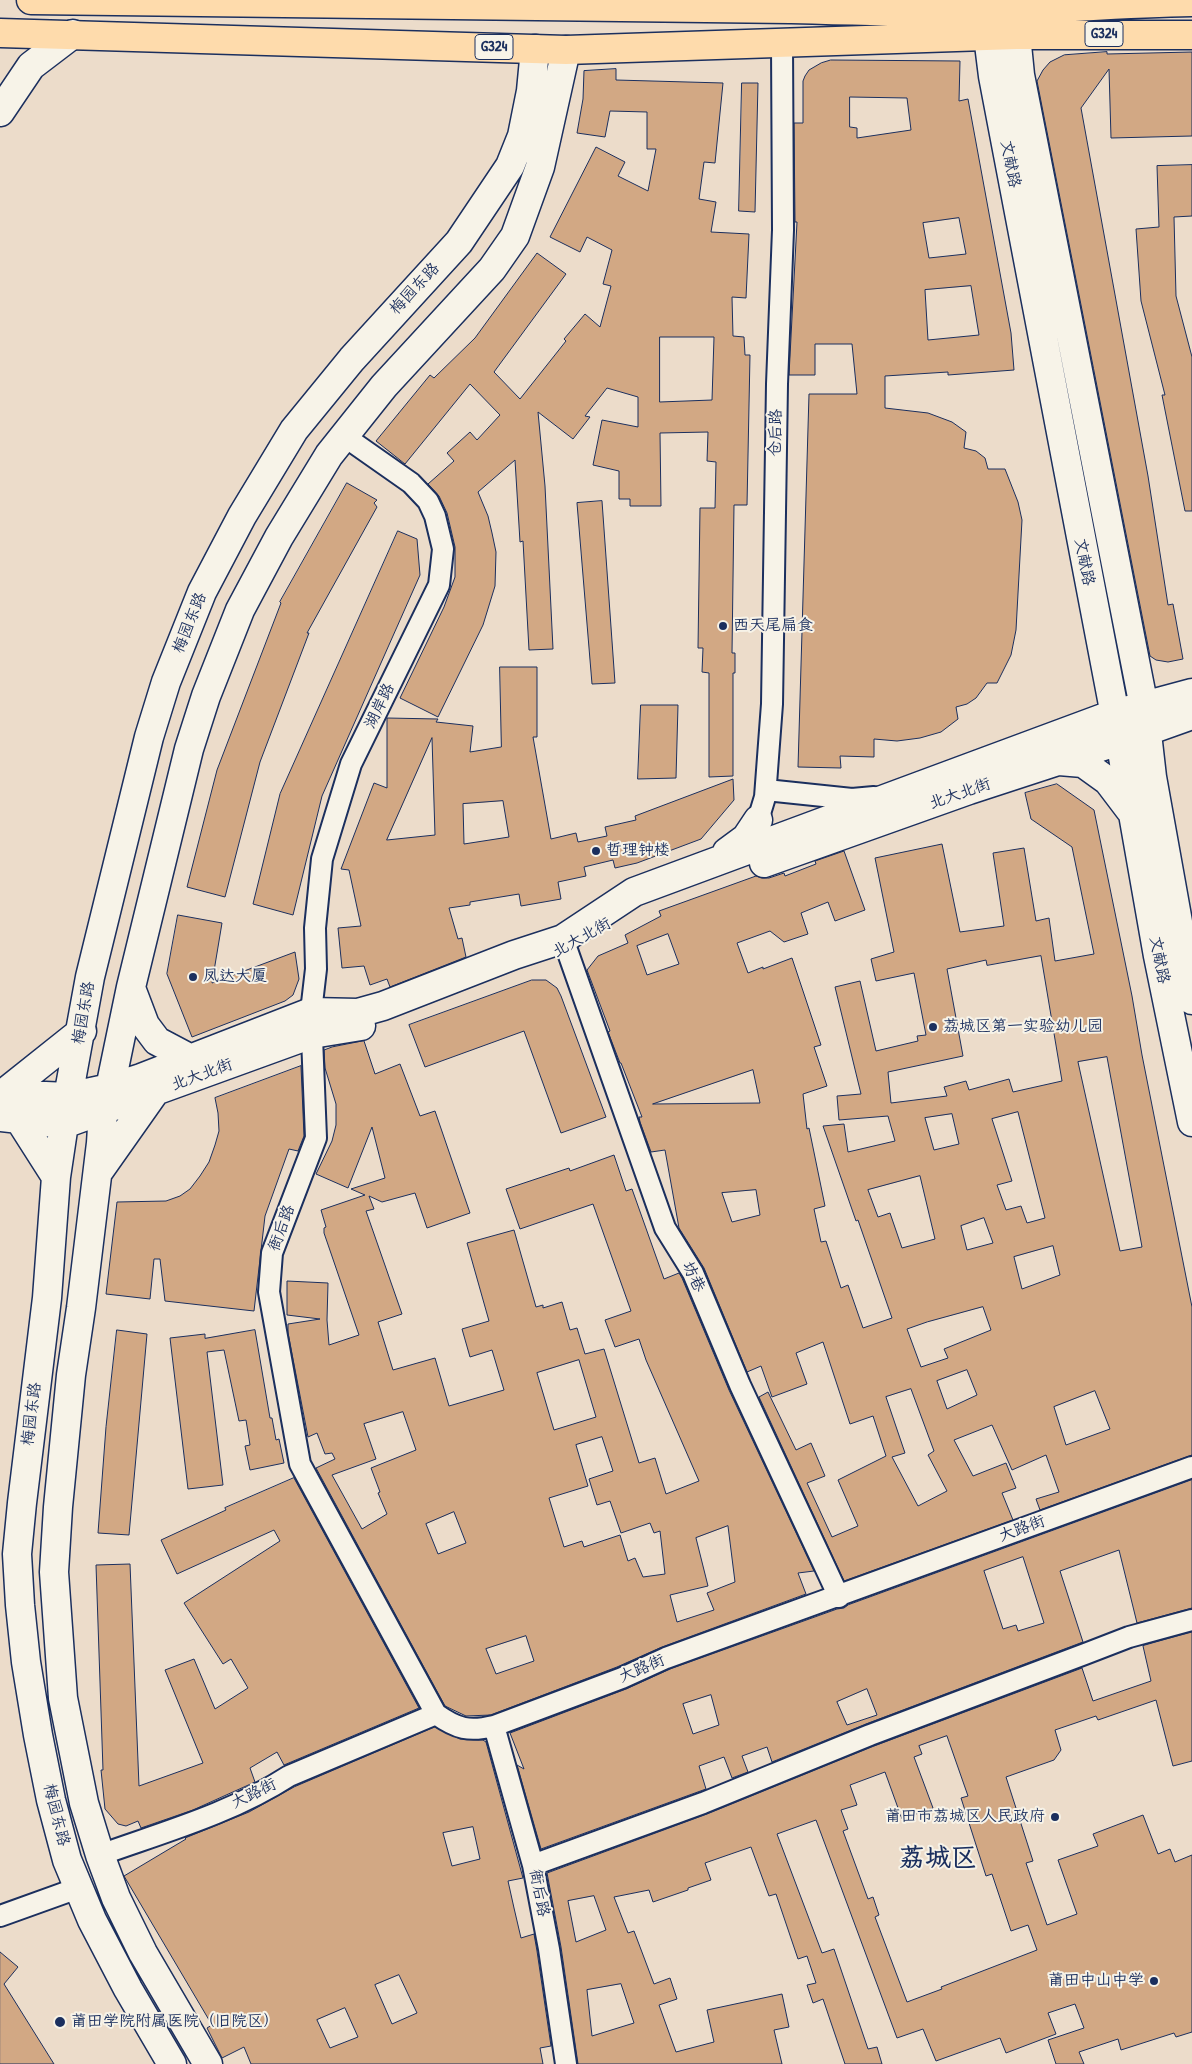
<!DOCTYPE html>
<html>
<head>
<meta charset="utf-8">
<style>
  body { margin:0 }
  canvas { display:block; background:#ecdcca }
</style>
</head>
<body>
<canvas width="1192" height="2064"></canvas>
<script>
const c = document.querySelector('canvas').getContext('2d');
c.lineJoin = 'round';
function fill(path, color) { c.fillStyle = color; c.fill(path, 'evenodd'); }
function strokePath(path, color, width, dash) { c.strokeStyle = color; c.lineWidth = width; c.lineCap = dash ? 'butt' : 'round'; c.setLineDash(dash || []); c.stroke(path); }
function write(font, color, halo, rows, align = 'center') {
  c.font = font + ' "Patrick Hand","LXGW WenKai TC",sans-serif'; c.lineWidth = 4; c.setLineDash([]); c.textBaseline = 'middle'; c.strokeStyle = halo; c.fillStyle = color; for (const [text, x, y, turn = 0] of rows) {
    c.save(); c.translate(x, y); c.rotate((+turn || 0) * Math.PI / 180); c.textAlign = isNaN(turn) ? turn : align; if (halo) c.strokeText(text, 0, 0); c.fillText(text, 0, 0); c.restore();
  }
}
const building = new Path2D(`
  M1107,52V54L1192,52V136L1111,138L1109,69L1081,108L1148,476L1168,605L1173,604L1183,659L1168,662L1156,660L1150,656L1037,81L1043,70L1050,62L1064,55Z
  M831,60L960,61L959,101L968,99L1011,333L1014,370L948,375V372L885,376V408L928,413L952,422L966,432L964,448L976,451L985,458L988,469H1005L1018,502L1022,520L1016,630L1011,655L997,683H987L976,698L967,704L956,707L958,719L941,732L920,738L897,741L874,739V757L840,756L841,768L798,767L809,394H857L852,344H815V375H789L797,222H795L794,123H803V81L805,76L809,70L821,63ZM850,97L907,98L911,130L857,138V128L850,127ZM959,218L966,254L929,258L923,223ZM971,286L979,335L928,340L925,290Z
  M616,69V80L723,83L715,163L704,162L699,199L716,202L711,232L749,234L746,298L732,297L733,336L744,337L745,355H750L747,505H734L732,653H735V673H733V776L709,777V673L702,672L703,648H698L700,508H715L716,462L707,461L708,432L660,433L661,506H630V499H619V471L593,465L602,420L638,427V397L607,388L585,416L590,417L573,439L538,412L545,486L553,649L529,650L523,541L520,542L515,460L478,492L488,516L492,533L496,552L495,586L483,625L438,717L400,698L444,607L455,577V547L447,513L439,496L428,484L454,461L447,453L470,432L477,440L500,415L470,384L405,464L376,441L430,375L434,378L475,338L537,253L566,274L494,372L520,399L566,341L564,339L585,314L600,327L611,286L603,284L612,250L587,237L580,252L550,237L596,147L625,162L618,176L648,191L656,149H647V112L610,111L605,137L577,133L583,99L584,71ZM660,337H714L712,400L660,402Z
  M742,83H758L755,212L739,211Z
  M1192,165V216L1174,217L1176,296L1192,357V511H1185L1162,395H1165L1141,301L1136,229L1159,227L1157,166Z
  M347,483L377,500L374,503L377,507L307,633H309L260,762L225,897L187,887L217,770L281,603L280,602Z
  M602,501L615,683L592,684L577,503Z
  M398,531L417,539L420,575L322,796L293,915L253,904L280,794Z
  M500,667H537V737H533L551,839L576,833L578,842L607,836L605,827L636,820L635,816L733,779L734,800L701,839L637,863L615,868L613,860L584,867L586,876L558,882L561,899L521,906L519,894L470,902V905L449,908L458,939L462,938L466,957L390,987L387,979L370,985L364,966L342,968L338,928L361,926L349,870L341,869L374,783L387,788V718L438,719L436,722L473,726L470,752L501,747ZM432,738L435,835L387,840ZM503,801L509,837L464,844L463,804Z
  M641,705H678L676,778L638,779Z
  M1057,784L1094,810L1132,996L1142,1055L1192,1307V1455L1040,1510L1036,1499L1059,1492L1046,1455L1012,1470L992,1425L954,1440L973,1476L1006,1463L1016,1488L1002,1493L1013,1520L844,1581L759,1397L768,1392L796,1450L811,1443L825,1476L807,1483L832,1537L858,1526L838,1480L886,1456L873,1416L850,1424L823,1342L796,1353L807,1384L772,1397L761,1366L747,1372L704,1268L679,1228L665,1150L651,1152L640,1122L639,1117H642L621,1063H620L608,1032L610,1031L587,970L598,956L628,943L625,935L661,916L659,911L756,876L762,878H769L784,873L785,876L816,864L815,861L844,851L865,910L835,921L828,902L801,913L808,934L784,942L770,931L737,943L748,973L763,967V969L792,958L821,1045L814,1047L827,1086L803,1094L807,1129L809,1128L825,1206L814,1209L821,1242L826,1241L841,1288L848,1285L863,1328L892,1318L858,1220L856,1221L823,1126L844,1124L848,1152L895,1141L888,1116L839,1120L837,1096L861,1094L835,987L860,981L876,1051L918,1041L917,1036L926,1035L914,973L876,981L871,959L894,952L875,858L942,844L960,932L1004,926L993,853L1024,848L1036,921L1049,918L1055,961L1094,954L1072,847L1031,819L1025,793ZM668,934L679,964L647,975L637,946ZM1041,956L1062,1081L1013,1092L1009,1079L969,1090L966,1081L944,1087L947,1096L891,1103L888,1072L963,1056L947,969L986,960L987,965ZM1107,1057L1142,1247L1120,1251L1078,1062ZM753,1070L760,1103L653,1104ZM1018,1112L1045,1218L1027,1223L1021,1206L1006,1210L997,1185L1012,1181L992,1119ZM952,1114L959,1144L934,1150L925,1118ZM920,1176L935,1239L902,1248L890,1213L878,1217L868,1190ZM756,1190L760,1215L732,1222L722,1193ZM984,1218L993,1243L967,1250L961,1226ZM1053,1246L1060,1275L1022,1289L1014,1257ZM983,1307L991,1330L944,1349L948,1358L921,1367L907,1329L927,1322ZM967,1370L977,1395L947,1409L937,1381ZM911,1389L934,1451L928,1455L947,1491L918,1506L892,1457L905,1453L886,1397ZM1095,1391L1110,1429L1066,1445L1054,1407Z
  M178,915L222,923L212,983L295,952L299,979L293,995L285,1001L192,1037L167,974Z
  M532,980H546L557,988L561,996L606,1117L561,1133L524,1031L425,1067L409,1025Z
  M364,1041L375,1074L400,1064L420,1116L435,1111L470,1213L427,1228L415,1193L382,1202L369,1196L374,1209L366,1211L402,1314L378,1322L393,1370L435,1358L449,1406L504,1390L492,1350L470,1357L462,1329L489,1321L467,1243L514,1230L536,1307L543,1305V1308L562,1302L570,1330L577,1328L585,1354L604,1349L639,1463L655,1458L666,1494L699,1481L646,1360L639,1339L615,1347L605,1320L631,1311L593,1204L520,1229L506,1189L569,1168L570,1171L614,1155L626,1191L632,1189L664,1279L679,1273L682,1278L729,1390L814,1571L798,1573L806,1594L662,1647L617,1667L491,1715L466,1716L445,1706L316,1468L335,1459L332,1453L325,1454L317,1433L308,1437L288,1333V1324L320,1319L287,1315V1281L328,1283L327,1320L329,1345L359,1335L324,1233V1228L326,1227L321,1210L365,1195L351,1189L385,1178L372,1127L348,1188L316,1174L332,1141L336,1125V1104L325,1068L324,1050L332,1047ZM579,1360L596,1417L554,1430L537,1373ZM403,1412L416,1450L371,1468L380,1492L378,1493L387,1514L362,1529L332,1475L376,1459L364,1424ZM602,1437L613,1471L589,1479L597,1505L610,1501L621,1533L650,1523L654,1533L660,1531L665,1574L643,1577L635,1558L628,1561L620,1535L584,1547L582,1541L564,1547L549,1498L588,1486L576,1445ZM454,1512L466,1543L438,1554L426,1524ZM728,1526L735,1582L707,1593L714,1610L677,1622L670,1595L708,1586L696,1538ZM526,1636L534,1661L496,1674L486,1649Z
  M301,1066L304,1136L298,1151L289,1149L265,1216L254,1311L165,1301L160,1259H154L150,1299L106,1294L117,1202L166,1201L180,1196L190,1189L200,1176L209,1162L215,1145L219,1131L218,1113L215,1098Z
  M117,1330L147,1334L129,1535L98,1533L106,1427Z
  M255,1330L270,1418H272L276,1440L279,1439L284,1463L250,1470L245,1446L250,1445L246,1420L239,1421L224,1350L207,1352L223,1485L188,1489L170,1338L205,1334V1338Z
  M294,1478L419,1708L284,1765L277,1752L250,1768L255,1782L193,1810L141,1828L138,1821L126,1826L118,1824L105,1809L101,1770H103L96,1565L130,1564L139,1786L203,1763L165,1670L194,1659L215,1709L248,1688L231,1659L223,1664L184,1603L280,1541L274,1530L177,1574L161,1540L226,1510L225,1508Z
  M1192,1480V1608L1137,1623L1119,1550L1060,1571L1083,1642L866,1724L772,1762L767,1747L742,1756L748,1772L732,1778L724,1757L699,1766L706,1789L541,1849L517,1765L524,1769L510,1733L626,1689L670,1669L837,1609L844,1608L848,1605ZM1023,1557L1044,1623L1018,1631L1016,1625L1003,1629L984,1571ZM867,1689L877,1715L847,1725L837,1702ZM711,1695L719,1725L693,1734L683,1704Z
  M1192,1632V1761L1173,1766L1156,1700L1098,1720L1096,1716L1055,1730L1061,1750L1054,1760L1006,1777L1033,1861L1026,1863L1047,1925L1077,1914L1058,1860L1098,1846L1093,1834L1143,1815L1158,1854L1170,1849L1175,1862L1192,1855V2032L1176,2037L1174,2033L1121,2050L1118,2039L1079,2052L1084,2064H1056L1048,2040L1084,2028L1075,2004L1048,2013L1056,2034L1006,2053L1000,2038L936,2061L923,2029L897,2038L816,1820L777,1834L822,1953L834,1949L868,2049L877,2047L882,2064H845L823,1999L813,2003L807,1985L816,1983L807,1956L798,1959L776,1894L769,1896L751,1847L705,1863L711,1880L688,1888V1890L653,1902L649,1890L614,1897L628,1933L634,1931L654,1984L670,1978L677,1999L659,2005L676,2052L714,2042L707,2010L782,1994L789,2027L774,2030L782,2064H578L561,1947L547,1873L707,1814L874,1746L1082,1668L1093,1701L1151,1681L1143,1646ZM947,1736L968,1796L961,1798L986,1876L992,1874L1011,1931L1028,1925L1037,1950L941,1987L942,1989L907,2002L875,1917L879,1915L873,1897L868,1899L843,1831L848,1829L841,1810L857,1805L850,1785L885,1772L902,1819L933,1808L914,1757L922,1754L919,1746ZM594,1896L606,1930L576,1942L568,1901ZM621,1984L634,2023L592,2036L587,1990Z
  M435,1727L460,1739L483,1740L486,1742L523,1878L508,1881L514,1908L521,1938L534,1934L537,1951L551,2046L540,2048L543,2064H251L244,2047L222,2058L207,2028L212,2025L124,1876L186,1839L185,1838L249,1812L294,1787ZM473,1827L480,1859L452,1866L443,1833ZM399,1975L417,2013L392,2024L375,1985ZM345,2008L358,2037L330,2048L317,2020Z
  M0,1952L18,1967L4,1984L54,2064H0Z`);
fill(building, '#d2a884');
strokePath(building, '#1b2f5e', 1);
const street = new Path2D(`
  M344,436L411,483L428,501L435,516L443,549L439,585L351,764L322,859L315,928L316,969L311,1012L316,1138L272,1253L269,1292L300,1464L436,1714
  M766,790L852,799L874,797
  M758,820L765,797L772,704L777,384L783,230L782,44
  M567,950L665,1228L693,1273L740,1385L839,1597
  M494,1726L533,1865L549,1949L566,2064
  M100,1855C164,1832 232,1813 289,1776L436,1714C457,1729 469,1732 494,1726L622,1678L666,1658L1192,1467
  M533,1865L703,1803L870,1735L1085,1654L1129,1637L1192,1620
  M0,1916L78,1888`);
const secondary = new Path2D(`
  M988,13V36L993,76L1123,757L1158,956L1192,1122
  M1009,14L1016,35L1020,75L1040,177L1144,707L1152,777L1192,1000
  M0,112L31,66L73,34
  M1059,761L1083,763L1108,781L1130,810
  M727,852L746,838L758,820
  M764,863L969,790L1119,741L1192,715
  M131,988L145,1025L157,1041L191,1059
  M0,1094L68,1097L110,1088L141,1078L311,1012L358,1013L383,1006L514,955L563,939L634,892L1114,714L1192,693
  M3,1094L82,1031
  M0,1117L64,1124L312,1034L361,1026
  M19,1119L56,1177
  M99,1171L154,1093
  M172,2064L128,1989L92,1920L67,1860L51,1800L38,1735L26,1662L20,1605L17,1554L22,1503L47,1298L56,1177L68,1097L90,977L149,737L166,682L202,592L242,516L294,430L352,359L459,242L510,166L522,136L531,91L535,49
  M208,2064L143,1953L116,1898L100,1855L84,1803L63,1698L54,1572L58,1507L71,1375L81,1308L101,1143L103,1112L110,1088L131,987L189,749L206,696L240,610L279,537L329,455L384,386L492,269L515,236L540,167L566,50`);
const highway = new Path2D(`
  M31,0L790,9C856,11 921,13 987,11C1056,9 1124,3 1192,2
  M0,33L566,50L1016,35H1192`);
strokePath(street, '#1b2f5e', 24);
strokePath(secondary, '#1b2f5e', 31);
strokePath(highway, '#1b2f5e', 31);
strokePath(street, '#f7f3e8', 20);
strokePath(secondary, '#f7f3e8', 28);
strokePath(highway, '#fedbac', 28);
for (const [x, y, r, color] of [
  [723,626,5,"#1b2f5e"],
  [596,851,5,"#1b2f5e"],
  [193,977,5,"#1b2f5e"],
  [933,1027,5,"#1b2f5e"],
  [1055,1817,5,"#1b2f5e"],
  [1154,1981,5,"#1b2f5e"],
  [60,2022,6,"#1b2f5e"]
]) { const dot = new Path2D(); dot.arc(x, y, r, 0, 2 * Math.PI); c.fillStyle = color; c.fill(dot); strokePath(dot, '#f7f3e8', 2); }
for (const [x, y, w] of [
  [1104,34,38],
  [494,47,38]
]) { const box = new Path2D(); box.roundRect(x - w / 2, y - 12.5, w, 25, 4); c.fillStyle = '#f7f3e8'; c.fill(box); strokePath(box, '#1b2f5e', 1); }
write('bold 15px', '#1b2f5e', null, [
  ["G324",1104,34],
  ["G324",494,47]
]);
write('16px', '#1b2f5e', '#f7f3e8', [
  ["文献路",1010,164,79],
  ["梅园东路",415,289,-47],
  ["仓后路",776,433,-89],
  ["文献路",1084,562,79],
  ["梅园东路",190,623,-68],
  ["湖岸路",380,706,-64],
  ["北大北街",960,794,-19],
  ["北大北街",582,938,-29],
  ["文献路",1159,960,79],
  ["梅园东路",84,1013,-80],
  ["北大北街",202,1075,-20],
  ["衙后路",282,1228,-70],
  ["坊巷",693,1277,64],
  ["梅园东路",32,1414,-83],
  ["大路街",1022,1529,-20],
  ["大路街",642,1669,-23],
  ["大路街",254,1794,-26],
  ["梅园东路",56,1815,76],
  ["衙后路",539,1893,79]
]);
write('16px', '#1b2f5e', '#f7f3e8', [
  ["西天尾扁食",733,626],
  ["哲理钟楼",606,851],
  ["凤达大厦",203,977],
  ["荔城区第一实验幼儿园",943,1027],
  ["莆田市荔城区人民政府",1045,1817,"right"],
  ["莆田中山中学",1144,1981,"right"],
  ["莆田学院附属医院（旧院区）",71,2022]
], 'left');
write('bold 26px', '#1b2f5e', '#f7f3e8', [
  ["荔城区",938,1859]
]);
</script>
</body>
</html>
